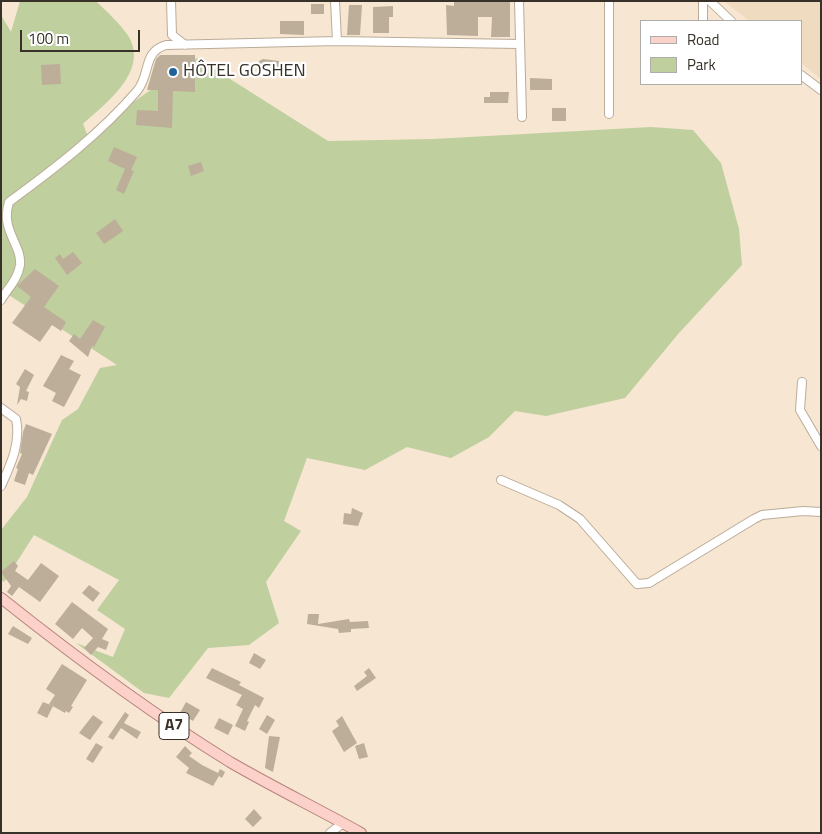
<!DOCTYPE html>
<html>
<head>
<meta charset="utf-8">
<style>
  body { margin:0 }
  #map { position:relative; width:822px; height:834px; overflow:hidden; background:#f6e6d2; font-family:"Titillium Web",sans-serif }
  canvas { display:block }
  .frame { position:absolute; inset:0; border:2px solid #373129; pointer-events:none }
  .legend { position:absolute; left:640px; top:20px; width:162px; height:65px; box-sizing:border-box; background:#fff; border:1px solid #afada9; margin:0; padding:6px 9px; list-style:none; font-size:15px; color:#373129 }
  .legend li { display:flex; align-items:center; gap:10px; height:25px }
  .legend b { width:25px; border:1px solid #afada9 }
  .scale { position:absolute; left:20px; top:30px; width:120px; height:22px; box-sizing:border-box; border:2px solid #373129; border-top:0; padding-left:6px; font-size:15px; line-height:18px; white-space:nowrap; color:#373129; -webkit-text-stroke:4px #fff; paint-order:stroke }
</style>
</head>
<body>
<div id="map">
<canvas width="822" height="834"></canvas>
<div class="frame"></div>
<ul class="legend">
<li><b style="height:6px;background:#fcd1ca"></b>Road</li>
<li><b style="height:14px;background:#bfcf9e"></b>Park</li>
</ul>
<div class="scale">100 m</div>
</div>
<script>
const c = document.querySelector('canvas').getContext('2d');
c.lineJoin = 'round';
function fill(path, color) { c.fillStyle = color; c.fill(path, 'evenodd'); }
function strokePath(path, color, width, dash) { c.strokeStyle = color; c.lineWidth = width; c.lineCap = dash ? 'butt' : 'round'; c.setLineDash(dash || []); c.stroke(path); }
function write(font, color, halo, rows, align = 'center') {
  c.font = font + ' "Titillium Web",sans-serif'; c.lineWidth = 4.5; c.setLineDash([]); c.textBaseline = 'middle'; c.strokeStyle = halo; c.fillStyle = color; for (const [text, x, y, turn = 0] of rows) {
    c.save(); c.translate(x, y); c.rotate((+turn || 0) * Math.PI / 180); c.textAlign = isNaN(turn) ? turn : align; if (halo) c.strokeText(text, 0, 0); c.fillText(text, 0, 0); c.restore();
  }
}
fill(new Path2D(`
  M724,1H821V79L801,63V21H749Z`), '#efdbc0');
fill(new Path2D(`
  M20,1H96C106,11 124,27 130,39C147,73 105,104 83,124L87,134L197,58L328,141L433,139L651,127L693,130L721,163L739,229L742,265L679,333L625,398L546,416L515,411L489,437L451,458L407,447L365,470L307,458L284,521L301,531L266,582L279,623L249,645L208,648L169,698L144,693L76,643L113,657L125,629L97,610L119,580L34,535L4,582L1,580V530L27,497L62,420L78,409L100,368L117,365L1,290V15L11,32Z`), '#bfcf9e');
fill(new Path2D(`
  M454,1L510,2V37H491L492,17H478V36L447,35L446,5L454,6Z
  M311,4H324V14H311Z
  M349,5H362L360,35H347Z
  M393,6V17H389V33H373V7Z
  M280,21H304V35L280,34Z
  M160,55H195V92L173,91L172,128L136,125L137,110L158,111V90H147L156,59Z
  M263,59L279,61V69L259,70V61Z
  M60,64L61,84L42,85L41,65Z
  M530,78L552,79V90H530Z
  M490,92H509L508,103H484V97H490Z
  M552,108H566V121H552Z
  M114,147L137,157L131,170L134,171L124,194L116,190L125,169L108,161Z
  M201,162L204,171L191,176L188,166Z
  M115,219L123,231L104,244L96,233Z
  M73,252L82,263L67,275L55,258L60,254L63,259Z
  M35,269L59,286L44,307L66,322L61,331L52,325L40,342L12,323L31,297L17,286Z
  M93,320L105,327L94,347L92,346L88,357L69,341L74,334L80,339Z
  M61,355L74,361L69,369L81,375L64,407L52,401L56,393L43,386Z
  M25,369L34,375L26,391L29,392L27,401L21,399L17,405L20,387L16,384Z
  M26,424L52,434L33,475L29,473L25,485L14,481L18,469L16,468L22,454L20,453L23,432Z
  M352,508L363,513L358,526L343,524L344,513L351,514Z
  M14,561L18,566L15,571L28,580L41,563L59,576L40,602L19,587L12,596L7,592L11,586L1,572Z
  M89,585L100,593L93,602L82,593Z
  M72,602L108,629L102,639L109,642L106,650L98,647L91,655L84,648L93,638L82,628L73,639L55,624Z
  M308,614H319L318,624L349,619L350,622L368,621L369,628L351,629V632L339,633L338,629L307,624Z
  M13,626L32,638L28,644L8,634Z
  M254,653L266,660L260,669L249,663Z
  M62,664L87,680L71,706L73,707L69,713L66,711L65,713L49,704L55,695L46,689Z
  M212,668L241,682L239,685L264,698L259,708L255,705L247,721L249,722L245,731L235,726L243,709L236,705L242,695L206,678Z
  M369,668L376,678L357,691L354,686L367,676L364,672Z
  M43,702L53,706L47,718L37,713Z
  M186,702L200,710L193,721L180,713Z
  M125,712L129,715L124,723L141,732L137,739L121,728L113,740L108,737Z
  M93,715L103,722L90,740L79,733Z
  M267,715L275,720L267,734L259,729Z
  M342,716L357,743L344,752L332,731L339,726L336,721Z
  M219,718L233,725L228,735L214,728Z
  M269,736L280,737L273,772L265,768Z
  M96,743L103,747L93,763L86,759Z
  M364,743L368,757L359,759L355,746Z
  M185,746L192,753L189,756L202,765L218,773L220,769L225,772L222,778L219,776L213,786L186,773L189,768L176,757Z
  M254,809L262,818L253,827L245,819Z`), '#bdae9a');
const minor = new Path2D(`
  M171,1L172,35L185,45
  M335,1L337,41
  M519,1L522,117
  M609,1V114
  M710,1L731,21
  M703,21V1
  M801,75L821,90
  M1,300C8,288 18,279 20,265C22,244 0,231 9,202C54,169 100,134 137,91C151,75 142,52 166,45L337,41L519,44
  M802,382L800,410L821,446
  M1,408L16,419C21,443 11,464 1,486
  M501,480L559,505L580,519L637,584L649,583L754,519L762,515L803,511L821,512
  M330,833L343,823`);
const major = new Path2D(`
  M1,598C75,657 150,713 230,762C273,787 318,809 361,833`);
strokePath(minor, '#bbac99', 10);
strokePath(major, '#b6857b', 12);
strokePath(minor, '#fff', 8);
strokePath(major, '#fcd1ca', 10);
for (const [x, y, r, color] of [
  [173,72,5,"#226499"]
]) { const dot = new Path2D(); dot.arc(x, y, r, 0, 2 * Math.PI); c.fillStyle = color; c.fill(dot); strokePath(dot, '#fff', 2); }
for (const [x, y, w] of [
  [174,726,30]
]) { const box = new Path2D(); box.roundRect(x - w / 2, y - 13.5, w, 27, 4); c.fillStyle = '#fff'; c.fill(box); strokePath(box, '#373129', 1); }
write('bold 16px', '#373129', null, [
  ["A7",174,726]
]);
write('18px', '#373129', '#fff', [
  ["HÔTEL GOSHEN",183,72]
], 'left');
</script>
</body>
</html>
